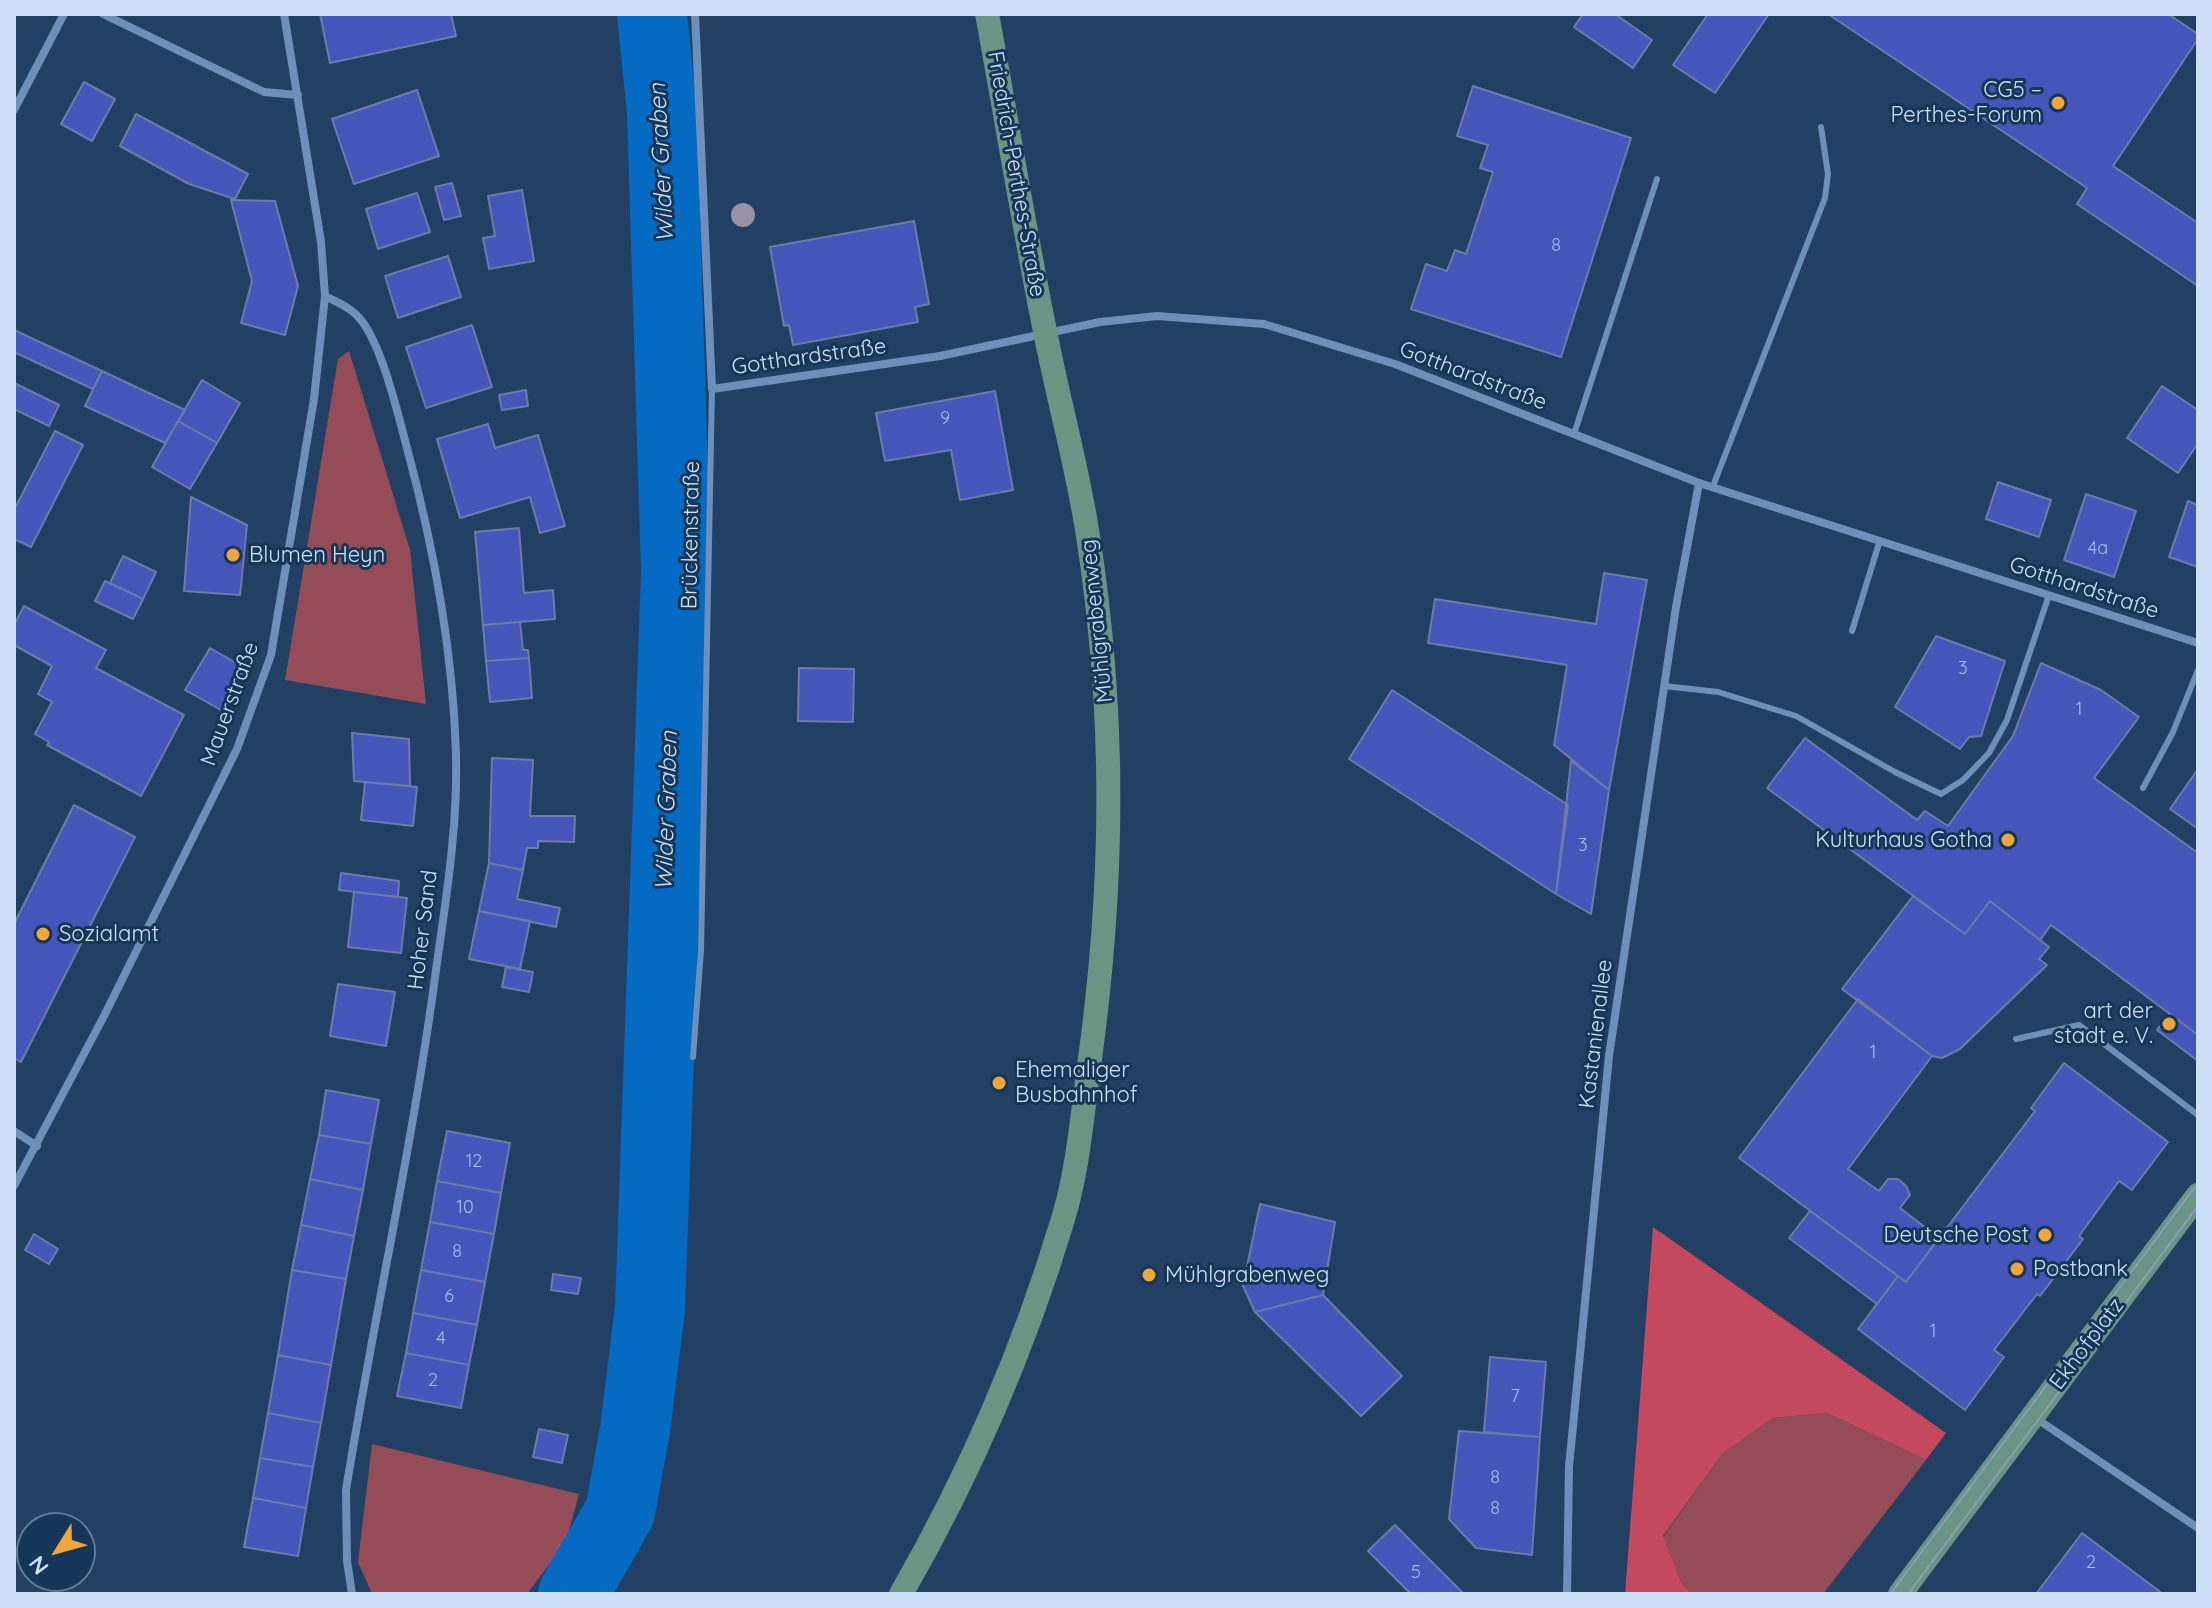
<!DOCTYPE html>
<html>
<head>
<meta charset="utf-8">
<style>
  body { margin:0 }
  #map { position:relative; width:2212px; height:1608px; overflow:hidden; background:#214063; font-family:Quicksand,sans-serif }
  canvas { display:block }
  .frame { position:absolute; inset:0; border:16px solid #cee0f5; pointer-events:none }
  .north { position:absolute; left:16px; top:1512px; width:80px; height:80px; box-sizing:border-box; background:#163657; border:2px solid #607a96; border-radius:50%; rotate:233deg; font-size:22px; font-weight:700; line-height:32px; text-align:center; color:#cee0f5 }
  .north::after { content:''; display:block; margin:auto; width:28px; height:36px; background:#efa73d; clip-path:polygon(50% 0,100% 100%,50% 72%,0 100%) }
</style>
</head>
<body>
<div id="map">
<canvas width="2212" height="1608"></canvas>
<div class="frame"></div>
<div class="north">N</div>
</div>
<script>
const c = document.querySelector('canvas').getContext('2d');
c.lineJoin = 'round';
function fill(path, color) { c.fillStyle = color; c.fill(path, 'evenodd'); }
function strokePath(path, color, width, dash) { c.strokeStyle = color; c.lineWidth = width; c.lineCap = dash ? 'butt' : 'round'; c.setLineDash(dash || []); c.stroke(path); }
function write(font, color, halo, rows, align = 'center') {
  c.font = font + ' Quicksand,sans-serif'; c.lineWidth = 6; c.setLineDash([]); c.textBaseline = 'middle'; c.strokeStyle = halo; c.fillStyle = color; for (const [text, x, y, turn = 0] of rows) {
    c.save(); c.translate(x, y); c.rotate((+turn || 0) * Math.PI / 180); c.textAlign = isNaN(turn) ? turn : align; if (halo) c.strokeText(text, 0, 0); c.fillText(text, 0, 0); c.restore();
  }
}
fill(new Path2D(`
  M349,351L410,550L426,704L285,680L338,359Z
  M1827,1413L1926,1460L1823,1594H1692L1682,1584L1663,1537L1723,1453L1773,1418Z
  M372,1444L579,1494L566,1542L527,1594H372L358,1562Z`), '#944d57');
fill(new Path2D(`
  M1653,1227L1946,1433L1926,1460L1827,1413L1773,1418L1723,1453L1663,1536L1682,1584L1692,1594H1625Z`), '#c4495f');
strokePath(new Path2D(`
  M573,1594L620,1512L635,1430L650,1308L676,572L662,112L652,14`), '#056bc2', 70);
const building = new Path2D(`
  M320,14H451L456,36L330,63Z
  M1583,14H1615L1652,40L1633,68L1574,27Z
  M1708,14H1769L1715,93L1673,65Z
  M1828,14H2168L2198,34V39L2113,166L2198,223V286L2077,204L2087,188Z
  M84,82L115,99L92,141L61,124Z
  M1473,86L1631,138L1561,357L1411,309L1426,264L1447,271L1455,250L1466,254L1493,172L1480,168L1488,145L1457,136Z
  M417,90L439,156L354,184L332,119Z
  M136,114L248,174L235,199L189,184L120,146Z
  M452,183L461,216L444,220L435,187Z
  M522,190L534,261L489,269L483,238L495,236L488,196Z
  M417,193L430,232L378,249L366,209Z
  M231,200L275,201L298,286L285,335L241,323L252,281Z
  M914,221L929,304L915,307L918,322L793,345L789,325L784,326L770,247Z
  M448,256L461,297L398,318L385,276Z
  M472,325L492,387L426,408L406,347Z
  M14,330L102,371L93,389L14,352Z
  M102,371L185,410L165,443L85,406Z
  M202,380L240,403L217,443L178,421Z
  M14,383L59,405L49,426L14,409Z
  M2162,386L2198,410V443L2178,473L2127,438Z
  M526,390L528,406L502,410L499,395Z
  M995,391L1013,490L960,500L951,450L885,461L876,413Z
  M178,421L217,443L190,489L152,467Z
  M488,424L495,448L538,435L565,526L540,533L530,497L460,518L437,439Z
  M55,431L83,445L31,547L14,539V510Z
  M1998,482L2051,500L2039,537L1986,519Z
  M2086,494L2136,511L2114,577L2064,560Z
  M191,497L247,525L240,595L184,591Z
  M2188,501L2198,505V567L2169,557Z
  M519,528L524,593L553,590L555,619L483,625L475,532Z
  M123,556L156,572L143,599L110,583Z
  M1604,573L1647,580L1609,790L1554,745L1567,665L1428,643L1435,599L1596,624Z
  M105,581L143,599L133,619L95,601Z
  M24,606L106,650L96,668L184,715L141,796L47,745L49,742L35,734L52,702L38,694L52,666L14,645V625Z
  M520,622L523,650H528L529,658L486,661L483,625Z
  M1936,636L2005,661L1981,736L1969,737L1960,749L1895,707Z
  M210,648L245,668L221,710L185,690Z
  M529,658L532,698L490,702L486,661Z
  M2041,663L2101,690L2139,717L2094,778L2198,853V1035L2051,925L2040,940L1990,901L1965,934L1767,788L1805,738L1917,820L1925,811L1948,826L2013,736Z
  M799,668L854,669L853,722L798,721Z
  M1392,690L1568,805L1556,894L1349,759Z
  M352,733L409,739L410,786L354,781Z
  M492,758L533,760L530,816H575L574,842L538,841V848H527L523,870L489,863Z
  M1571,761L1609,790L1591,914L1556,894Z
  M2198,769V829L2170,809Z
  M365,782L417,787L413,826L361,820Z
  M74,805L135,837L21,1062L14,1058V924Z
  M489,863L523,870L517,899L560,908L556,927L479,911Z
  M341,873L399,881L398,897L339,890Z
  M354,892L407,898L401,953L348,947Z
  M1913,896L1965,934L1990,901L2049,947L2039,959L2047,965L1960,1049L1942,1058L1932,1056L1842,989Z
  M479,911L530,921L520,969L469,959Z
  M506,967L533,972L529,992L502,987Z
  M338,984L395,992L386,1046L330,1036Z
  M1858,999L1932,1056L1848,1169L1879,1191L1888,1179H1898L1906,1186L1910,1195L1900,1208L1939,1238L1906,1282L1739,1158Z
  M2170,1014L2198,1035V1061L2157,1030Z
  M2064,1063L2168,1142L2132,1190L2119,1181L2079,1236L2083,1239L2040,1296L2037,1294L1994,1350L2004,1357L1965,1410L1858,1329L1898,1276L1906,1282L2035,1111L2031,1108Z
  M326,1090L379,1100L371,1144L319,1135Z
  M447,1131L510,1143L501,1193L437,1181Z
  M319,1135L371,1144L363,1190L310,1179Z
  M310,1179L363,1190L354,1236L301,1225Z
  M437,1181L501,1193L494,1234L430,1222Z
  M1260,1204L1335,1222L1323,1295L1255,1312L1243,1286Z
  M1810,1211L1898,1276L1877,1304L1789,1238Z
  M430,1222L494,1234L485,1282L421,1270Z
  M301,1225L354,1236L346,1279L292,1270Z
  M34,1234L58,1249L49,1264L25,1250Z
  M292,1270L346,1279L331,1365L278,1355Z
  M421,1270L485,1282L477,1325L413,1313Z
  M553,1274L581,1278L578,1294L551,1290Z
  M1323,1295L1402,1376L1361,1416L1255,1312Z
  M413,1313L477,1325L469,1365L406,1353Z
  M406,1353L469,1365L461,1408L397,1396Z
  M278,1355L331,1365L321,1423L268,1413Z
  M1490,1357L1546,1362L1540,1437L1484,1432Z
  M268,1413L321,1423L313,1467L260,1458Z
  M539,1429L568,1435L562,1463L533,1457Z
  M1459,1431L1540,1437L1532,1555L1476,1548L1449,1519Z
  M260,1458L313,1467L306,1508L253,1498Z
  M253,1498L306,1508L298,1556L244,1547Z
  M1395,1525L1464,1594H1411L1368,1551Z
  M2082,1533L2163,1594H2036Z`);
fill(building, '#4555b9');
strokePath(building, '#6e7ba8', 2);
strokePath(new Path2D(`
  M1574,434L1657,179
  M1713,486L1825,198L1828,174L1821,127
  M1852,631L1880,540
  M1664,686L1718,692L1796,716L1895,772L1941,794L1963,780L1989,753L2007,720L2049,595
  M2143,788L2173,732L2198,670
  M2016,1039L2079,1025L2198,1115
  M693,1057L701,950L712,389`), '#6e90b8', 6);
strokePath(new Path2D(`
  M103,14L264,92L298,95
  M695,14L712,389L940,356L1100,322L1157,316L1264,324L1395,364L1699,483L2198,643
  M14,110L64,14
  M325,296C338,303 352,308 361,320C382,346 398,414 407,448C434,548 453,650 456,754C458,826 446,899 436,970C413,1144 374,1316 346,1490L347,1561L352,1594
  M14,1131L37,1146
  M14,1186L104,1016L237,749L271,655L314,399L325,296L321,242L284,14
  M2037,1419L2198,1528
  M1567,1594L1569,1467L1609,1056L1676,607L1699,483`), '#6e90b8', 8);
strokePath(new Path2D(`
  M901,1594C969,1476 1024,1349 1063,1219C1078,1170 1082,1116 1089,1066C1114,886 1116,716 1088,536C1078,469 1059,403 1046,336C1024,229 1007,121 987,14
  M1900,1594L2198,1195`), '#6a9483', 24);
strokePath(new Path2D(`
  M1890,1594L2198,1183
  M1908,1594L2198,1206`), '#89a0ba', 2);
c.fillStyle = '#9893a4';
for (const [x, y] of [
  [743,215]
]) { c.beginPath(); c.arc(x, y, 12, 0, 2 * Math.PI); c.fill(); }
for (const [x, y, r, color] of [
  [2058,103,8,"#efa73d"],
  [233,555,8,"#efa73d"],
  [2008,840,8,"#efa73d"],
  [43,934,8,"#efa73d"],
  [2169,1024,8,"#efa73d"],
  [999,1083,8,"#efa73d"],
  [2045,1235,8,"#efa73d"],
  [2017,1269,8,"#efa73d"],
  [1149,1275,8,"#efa73d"]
]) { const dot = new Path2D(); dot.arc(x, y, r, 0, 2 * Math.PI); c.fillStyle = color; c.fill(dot); strokePath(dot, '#163657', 3); }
write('18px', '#acbde6', null, [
  ["8",1556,246],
  ["9",945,419],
  ["4a",2098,549],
  ["3",1963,669],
  ["1",2079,710],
  ["3",1583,846],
  ["1",1873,1053],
  ["12",474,1162],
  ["10",465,1208],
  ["8",457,1252],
  ["6",449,1297],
  ["1",1933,1332],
  ["4",441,1339],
  ["2",433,1381],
  ["7",1515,1397],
  ["8",1495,1478],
  ["8",1495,1509],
  ["2",2091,1563],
  ["5",1416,1573]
]);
write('22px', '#cee0f5', '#163657', [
  ["CG5 –",2042,90,"right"],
  ["Perthes-Forum",2042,115,"right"],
  ["Blumen Heyn",249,555],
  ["Kulturhaus Gotha",1992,840,"right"],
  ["Sozialamt",59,934],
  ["art der",2153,1011,"right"],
  ["stadt e. V.",2153,1036,"right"],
  ["Ehemaliger",1015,1070],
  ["Busbahnhof",1015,1095],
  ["Deutsche Post",2029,1235,"right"],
  ["Postbank",2033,1269],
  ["Mühlgrabenweg",1165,1275]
], 'left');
write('22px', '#cee0f5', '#163657', [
  ["Friedrich-Perthes-Straße",1016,174,80],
  ["Gotthardstraße",809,357,-8],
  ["Gotthardstraße",1473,376,21],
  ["Brückenstraße",691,535,-89],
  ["Gotthardstraße",2084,588,18],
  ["Mühlgrabenweg",1097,621,-96],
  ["Mauerstraße",230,704,-70],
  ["Hoher Sand",423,930,-83],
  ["Kastanienallee",1596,1034,-83],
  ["Ekhofplatz",2087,1344,-53]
]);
write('italic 24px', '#cbdef5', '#163657', [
  ["Wilder Graben",662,163,-93],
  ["Wilder Graben",667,811,-88]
]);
</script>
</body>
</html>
